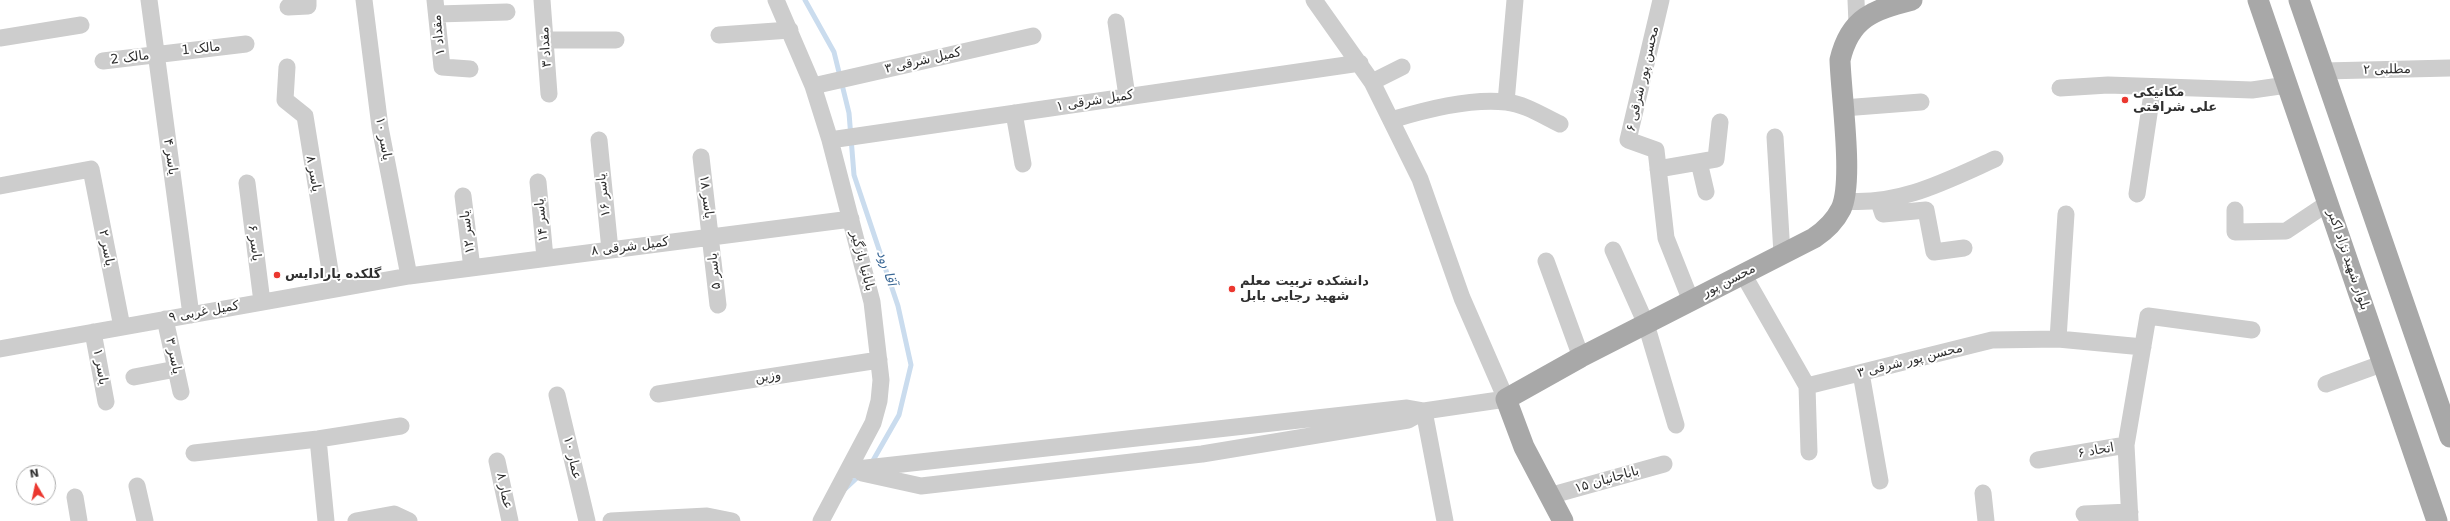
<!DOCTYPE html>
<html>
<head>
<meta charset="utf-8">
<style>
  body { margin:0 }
  #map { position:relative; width:2450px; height:521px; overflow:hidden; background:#fff; font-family:"DejaVu Sans",sans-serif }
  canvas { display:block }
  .north { position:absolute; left:16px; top:465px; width:40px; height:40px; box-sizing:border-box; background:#fff; border:1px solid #acacac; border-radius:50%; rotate:351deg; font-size:11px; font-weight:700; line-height:16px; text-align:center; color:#303030 }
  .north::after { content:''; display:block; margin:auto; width:14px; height:18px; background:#eb372f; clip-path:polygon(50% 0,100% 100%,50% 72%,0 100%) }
</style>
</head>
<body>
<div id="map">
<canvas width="2450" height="521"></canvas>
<div class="north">N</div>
</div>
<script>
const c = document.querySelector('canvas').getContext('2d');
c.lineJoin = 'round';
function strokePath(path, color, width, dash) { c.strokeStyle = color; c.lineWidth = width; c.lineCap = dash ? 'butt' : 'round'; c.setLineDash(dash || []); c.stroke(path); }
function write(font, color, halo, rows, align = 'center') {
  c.font = font + ' "DejaVu Sans","Noto Sans Arabic",sans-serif'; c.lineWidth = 4; c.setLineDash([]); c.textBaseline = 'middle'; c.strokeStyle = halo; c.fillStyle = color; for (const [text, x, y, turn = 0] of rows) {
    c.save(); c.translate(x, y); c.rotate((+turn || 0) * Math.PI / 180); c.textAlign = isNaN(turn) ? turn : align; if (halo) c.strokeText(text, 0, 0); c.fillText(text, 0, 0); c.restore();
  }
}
strokePath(new Path2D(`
  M805,0L834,52L849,113L854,175L898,306L911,365L899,415L871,464
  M845,489L860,475`), '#cadcee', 5);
strokePath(new Path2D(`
  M149,0L191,315
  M364,0L380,127L409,276
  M435,0L442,67L470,69
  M542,0L549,94
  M776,0L813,86L830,140L872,302L881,380L879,401L873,423L821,521
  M1661,0L1628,140L1656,150L1666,238L1691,301
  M1856,0L1857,24
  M288,7L308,6V0
  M437,14L507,12
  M1116,22L1127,96
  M719,35L790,30
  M0,38L81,25
  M545,40H616
  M103,61L246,44
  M287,67L285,100L305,116L333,289
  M2324,71L2450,68
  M1372,82L1402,67
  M813,86L1033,36
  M2060,88L2108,85L2252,90L2287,85
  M1506,102L1515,0
  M1843,108L1921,102
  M1014,113L1023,164
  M1391,120C1425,110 1469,98 1506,102C1525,104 1543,116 1560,124
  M1775,137L1782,254
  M599,140L610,250
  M830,140L1360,63
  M701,157L718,305
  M1699,162L1706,192
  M1658,169L1716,159L1720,122
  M538,182L545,258
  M247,183L262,302
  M0,186L91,169L122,327
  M2137,194L2153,87
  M463,196L472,268
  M1844,201C1899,206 1946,181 1995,159
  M1879,202L1883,214L1926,210L1934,252L1964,248
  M2235,210V232L2286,231L2328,203
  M1613,250L1646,324L1676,425
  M1546,261L1581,357
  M1743,274L1807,386L1992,340L2058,339L2143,347
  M165,319L181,392
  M93,332L106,402
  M2058,339L2066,214
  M0,349L409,276L851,219
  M1861,373L1880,481
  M134,377L176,369
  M2326,384L2384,363
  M1807,386L1809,452
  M658,394L879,360
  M557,395L587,521
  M1424,411L1445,521
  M318,439L326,521
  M2126,445L2148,316L2252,330
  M194,453L318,439L401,426
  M2038,460L2126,445L2130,521
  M497,461L510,521
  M848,470L1407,408L1424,411L1506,399L1462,298L1420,179L1372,82L1314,0
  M862,473L921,486L1202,454L1408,420L1424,411
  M137,486L145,521
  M1983,493L1986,521
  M1549,496L1664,464
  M75,497L79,521
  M2084,514L2130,512
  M356,521L394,514L409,521
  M611,521L707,516L732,521`), '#cdcdcd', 17);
strokePath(new Path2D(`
  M2258,0L2437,521
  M2299,0L2450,437
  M1563,521L1524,447L1506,399L1581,357L1814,238C1826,230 1835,221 1841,209C1854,182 1841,95 1840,60C1850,17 1874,10 1912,0`), '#a8a8a8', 21);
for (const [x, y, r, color] of [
  [2125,100,4,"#eb372f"],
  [277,275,4,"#eb372f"],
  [1232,289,4,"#eb372f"]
]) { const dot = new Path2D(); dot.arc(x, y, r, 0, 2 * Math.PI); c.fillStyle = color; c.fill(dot); strokePath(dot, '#fff', 1.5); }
write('13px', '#303030', '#fff', [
  ["مقداد ۱",439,35,-96],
  ["مقداد ۳",546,47,-94],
  ["مالک 1",201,49,-6],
  ["مالک 2",130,58,-7],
  ["کمیل شرقی ۳",923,61,-13],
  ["مطلبی ۲",2387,70,-1],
  ["محسن پور شرقی ۶",1643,79,-77],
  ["کمیل شرقی ۱",1095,101,-9],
  ["یاسر ۱۰",383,139,80],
  ["یاسر ۴",170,157,82],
  ["یاسر ۸",313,174,80],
  ["یاسر ۱۶",604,195,-96],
  ["یاسر ۱۸",706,197,83],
  ["یاسر ۱۴",542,220,-95],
  ["یاسر ۱۲",468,232,-97],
  ["یاسر ۶",254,243,83],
  ["کمیل شرقی ۸",630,247,-7],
  ["یاسر ۲",106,248,79],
  ["بلوار شهید نژاد اکبر",2348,260,71],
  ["بابانیا بازگیر",862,261,75],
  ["یاسر ۵",715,271,-96],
  ["محسن پور",1729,281,-27],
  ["کمیل غربی ۹",204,312,-10],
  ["یاسر ۳",173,356,78],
  ["محسن پور شرقی ۳",1910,361,-14],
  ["یاسر ۱",100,367,80],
  ["وزین",768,377,-9],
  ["اتحاد ۶",2096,451,-10],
  ["عمار ۱۰",572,458,77],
  ["باباجانیان ۱۵",1607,480,-16],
  ["عمار ۸",504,491,78]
]);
write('bold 13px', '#303030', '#fff', [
  ["مکانیکی",2133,93],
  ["علی شرافتی",2133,108],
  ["گلکده پارادایس",285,275],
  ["دانشکده تربیت معلم",1240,282],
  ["شهید رجایی بابل",1240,297]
], 'left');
write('italic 14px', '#3b6896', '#fff', [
  ["آقا رود",886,268,71]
]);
</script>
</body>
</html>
